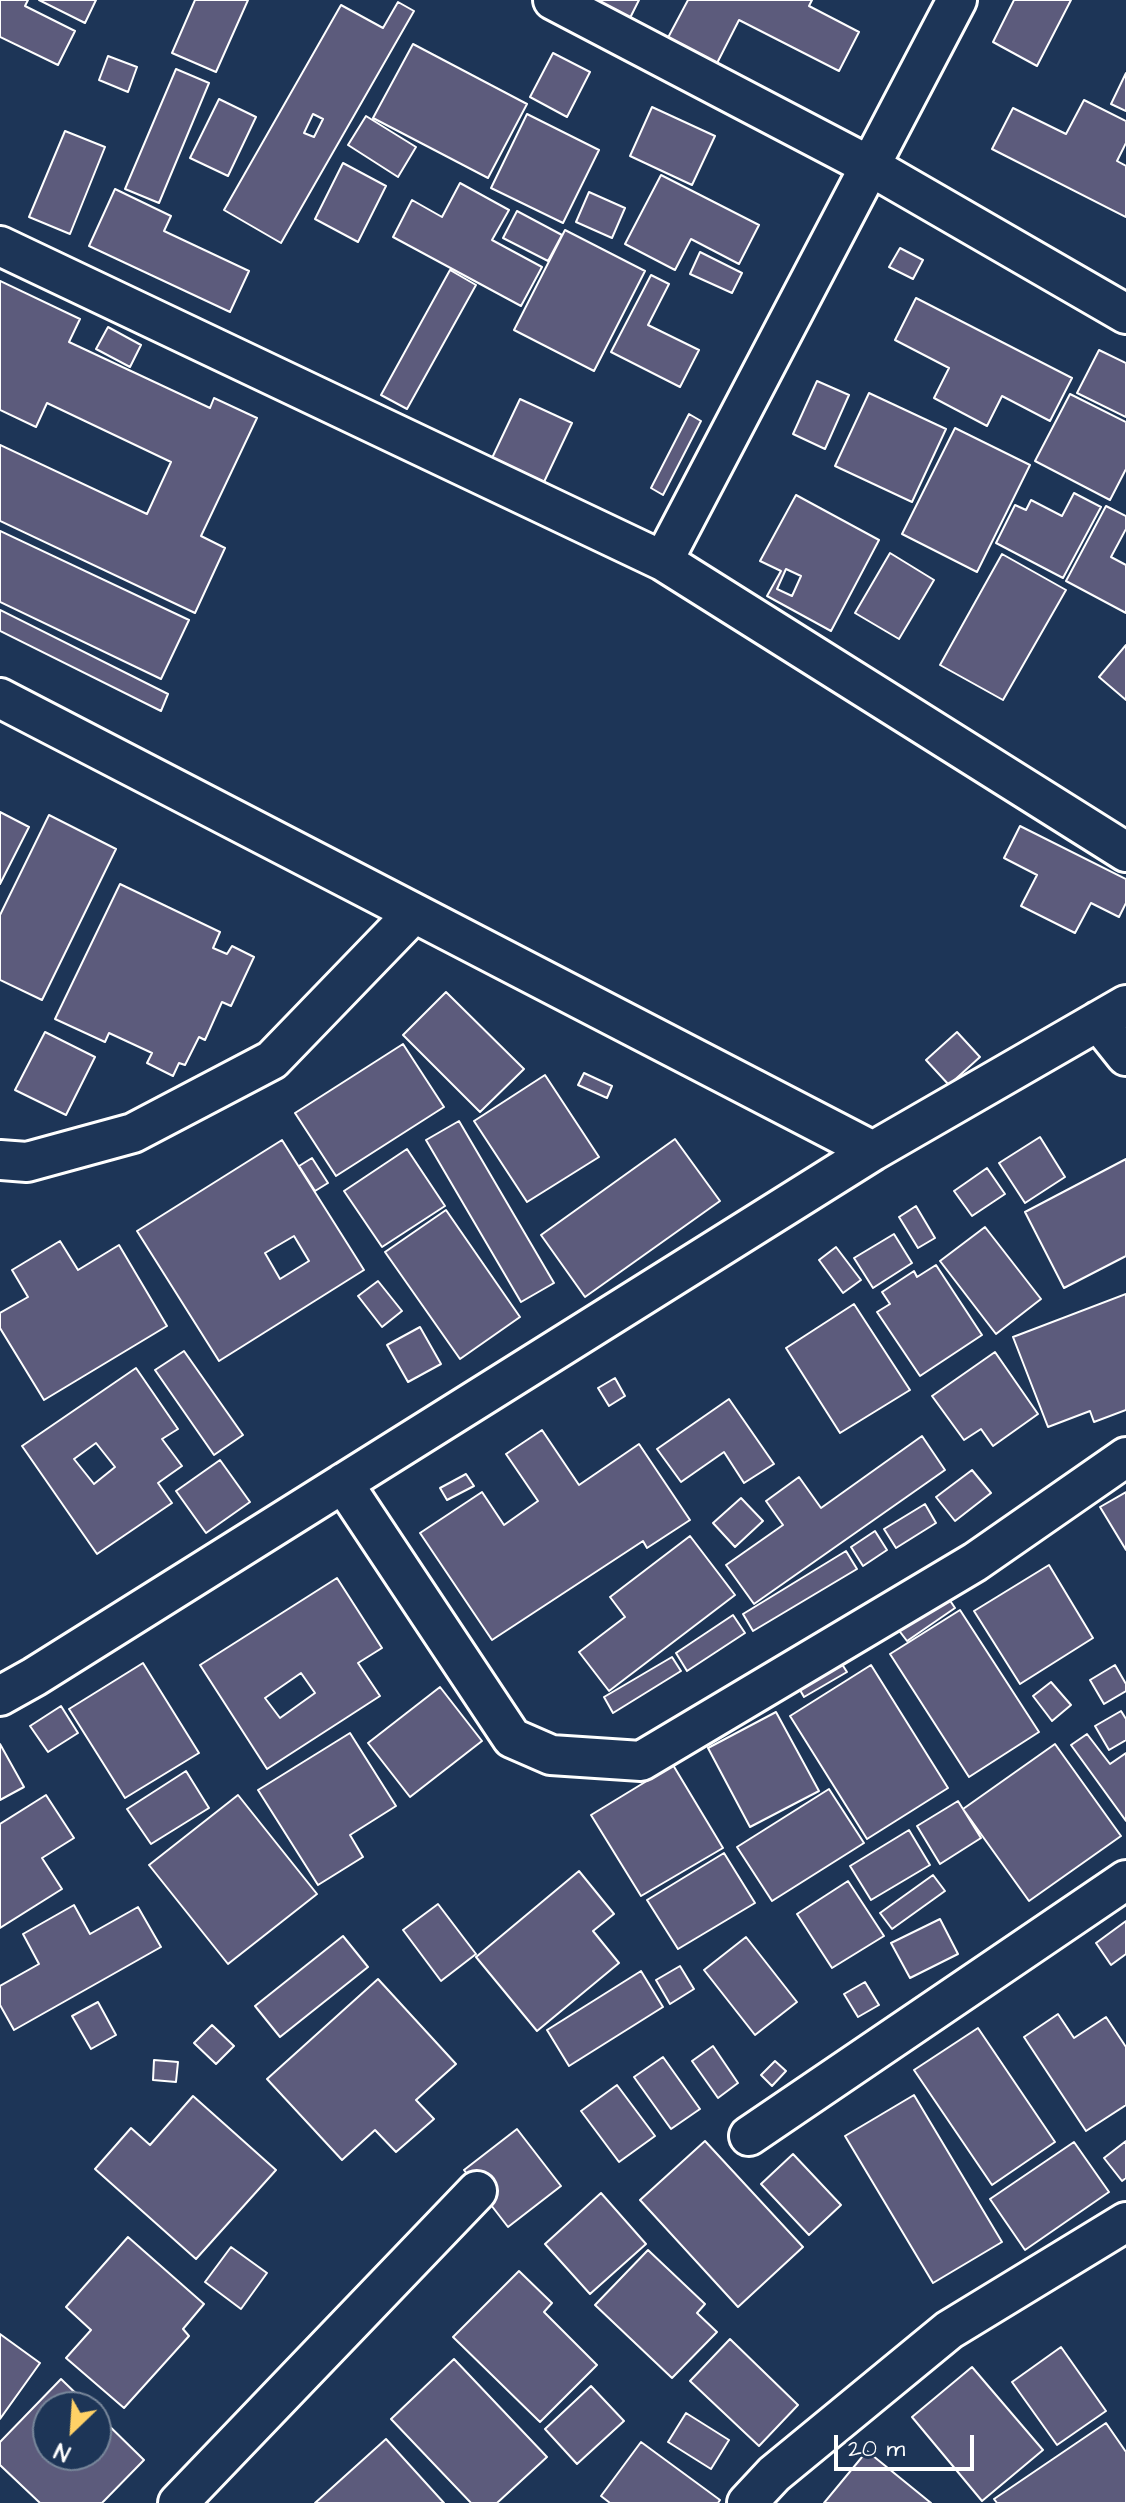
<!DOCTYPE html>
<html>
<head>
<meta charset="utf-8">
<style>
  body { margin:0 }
  #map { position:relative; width:1126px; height:2503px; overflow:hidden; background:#1d3557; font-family:"Architects Daughter",sans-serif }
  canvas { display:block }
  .north { position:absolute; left:32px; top:2391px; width:80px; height:80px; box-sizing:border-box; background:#1d3557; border:2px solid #77869a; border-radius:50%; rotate:205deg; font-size:22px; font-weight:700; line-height:32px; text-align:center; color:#fff }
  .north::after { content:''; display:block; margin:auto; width:28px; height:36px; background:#ffd166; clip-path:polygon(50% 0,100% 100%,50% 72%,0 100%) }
  .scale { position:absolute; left:834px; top:2435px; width:140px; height:36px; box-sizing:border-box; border:4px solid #fff; border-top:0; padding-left:10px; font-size:24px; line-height:28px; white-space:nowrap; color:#fff; -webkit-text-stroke:6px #1d3557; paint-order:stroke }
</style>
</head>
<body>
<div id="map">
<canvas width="1126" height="2503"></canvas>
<div class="north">N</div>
<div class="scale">20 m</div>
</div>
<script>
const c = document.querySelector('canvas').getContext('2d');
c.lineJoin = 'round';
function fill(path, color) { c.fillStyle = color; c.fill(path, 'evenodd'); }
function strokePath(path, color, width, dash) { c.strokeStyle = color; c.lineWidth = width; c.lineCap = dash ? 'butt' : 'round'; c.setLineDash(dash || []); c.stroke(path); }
const building = new Path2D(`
  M0,0H28L25,6L75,31L58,65L0,37Z
  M39,0H96L85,23Z
  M195,0H248L216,72L172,53Z
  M584,0H639L625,28Z
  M688,0H812L809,6L859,32L839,71L739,20L712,73L663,47Z
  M1014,0H1071L1037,66L993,42Z
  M398,2L414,11L281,243L224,210L341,5L383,28ZM313,114L323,119L314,137L304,133Z
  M413,44L527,104L488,178L373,118Z
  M553,53L590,72L567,117L530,97Z
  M108,56L137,67L128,92L99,80Z
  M176,69L209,83L159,203L125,189Z
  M1126,73V111L1111,104Z
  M219,99L256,117L228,176L190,158Z
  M1084,100L1126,121V143L1117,161L1126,166V217L992,149L1013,108L1066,134Z
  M652,107L715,136L692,185L630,156Z
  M527,114L599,150L563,223L491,188Z
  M366,116L416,147L398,177L348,145Z
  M65,131L105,147L70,234L29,217Z
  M343,163L386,186L358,242L315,219Z
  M661,175L759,225L739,264L691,239L675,270L625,244Z
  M460,183L509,210L492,240L542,267L521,306L393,237L412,200L442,217Z
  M115,189L171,216L164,231L249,271L230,312L89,246Z
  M589,192L625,208L612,238L576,222Z
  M517,211L562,235L548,261L503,238Z
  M565,230L645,271L594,371L514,330Z
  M900,248L923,260L913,279L889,267Z
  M700,252L742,273L732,293L690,274Z
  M450,270L476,285L407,409L381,395Z
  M651,275L669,284L648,325L699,350L680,387L611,352Z
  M0,281L80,319L69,342L210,408L214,398L257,418L201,536L225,548L195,613L0,521V445L147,514L171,462L47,403L36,427L0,410Z
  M916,298L1072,378L1050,421L1002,396L987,426L934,398L949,368L895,340Z
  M108,327L141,345L130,367L96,349Z
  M1099,350L1126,363V417L1077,393Z
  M817,381L849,395L825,449L793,434Z
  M869,393L946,429L912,502L835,466Z
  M1070,394L1126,422V469L1110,500L1035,461Z
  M520,399L572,423L544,482L492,458Z
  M689,414L701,421L663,495L651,488Z
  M955,428L1030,465L977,572L902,534Z
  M1074,493L1101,507L1063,578L996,543L1015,505L1026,510L1031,500L1062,516Z
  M796,495L879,540L831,631L767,596L781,571L760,561ZM786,569L801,576L792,596L777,589Z
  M1106,506L1126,516V529L1111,557L1126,565V613L1066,581Z
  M0,531L189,620L161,679L0,602Z
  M890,553L934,580L899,639L855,613Z
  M1002,554L1066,590L1003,700L940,665Z
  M0,610L168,694L161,711L0,631Z
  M1126,645V700L1099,677Z
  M0,812L29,827L0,884Z
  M49,815L116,849L42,1000L0,980V915Z
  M1020,826L1126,879V903L1119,917L1091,903L1075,933L1021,906L1037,875L1004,858Z
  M120,884L220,932L213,948L227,954L232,946L254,957L231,1006L222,1002L205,1040L199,1037L185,1065L179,1063L173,1076L147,1063L152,1053L109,1033L105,1042L55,1019Z
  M446,992L524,1069L480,1112L403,1035Z
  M45,1032L95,1057L66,1115L15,1090Z
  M957,1032L980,1057L949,1085L926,1060Z
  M403,1044L444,1107L336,1176L295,1113Z
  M584,1073L612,1086L607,1098L578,1085Z
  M545,1075L599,1157L527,1202L474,1121Z
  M459,1121L554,1283L521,1302L426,1140Z
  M1040,1137L1065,1177L1025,1203L999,1163Z
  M675,1139L720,1201L585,1297L541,1235Z
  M282,1140L364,1270L219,1361L137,1231ZM294,1236L309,1261L280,1279L265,1253Z
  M407,1149L445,1206L382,1247L344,1191Z
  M312,1158L328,1183L315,1191L299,1166Z
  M1126,1159V1256L1064,1288L1025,1212Z
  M987,1168L1005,1194L972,1216L954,1191Z
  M916,1206L935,1238L918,1248L899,1217Z
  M446,1210L520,1317L460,1359L385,1252Z
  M985,1227L1041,1299L996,1334L940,1261Z
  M894,1234L912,1263L873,1288L854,1258Z
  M60,1241L78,1270L119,1245L167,1326L44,1400L0,1328V1313L28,1297L12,1270Z
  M836,1247L861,1280L843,1293L819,1260Z
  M936,1265L982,1335L920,1376L877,1312L890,1304L882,1292L914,1271L917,1277Z
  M378,1281L402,1311L382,1327L358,1296Z
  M1126,1294V1410L1094,1422L1090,1411L1048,1427L1013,1337Z
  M854,1304L910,1390L840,1433L786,1348Z
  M420,1327L441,1364L408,1382L387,1345Z
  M184,1351L243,1435L214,1455L155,1370Z
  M995,1352L1038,1414L993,1446L981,1429L964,1440L932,1396Z
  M136,1368L178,1429L162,1439L182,1466L158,1483L172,1503L97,1554L22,1446ZM96,1443L115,1467L94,1484L74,1459Z
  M615,1378L625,1396L609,1406L598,1388Z
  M729,1399L774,1464L744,1483L724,1452L681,1482L657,1449Z
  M542,1430L579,1485L639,1444L690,1520L647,1548L643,1541L492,1640L420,1533L482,1492L504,1525L538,1501L506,1454Z
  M922,1436L945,1470L754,1604L726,1565L783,1525L766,1501L799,1477L821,1508Z
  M220,1460L250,1502L206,1533L176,1491Z
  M972,1470L991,1493L955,1521L936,1497Z
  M466,1474L474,1486L447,1500L440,1488Z
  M1126,1492V1550L1100,1507Z
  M741,1498L763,1521L735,1547L713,1523Z
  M925,1504L936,1523L896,1548L884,1529Z
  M875,1531L887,1550L863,1566L851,1547Z
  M690,1536L735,1595L609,1691L579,1652L625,1617L610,1597Z
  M846,1551L857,1569L753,1631L743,1614Z
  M1049,1565L1093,1638L1020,1684L974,1611Z
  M337,1578L382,1648L358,1663L380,1696L267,1769L200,1665ZM301,1673L315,1693L280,1718L265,1698Z
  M943,1590L955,1608L907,1641L894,1624Z
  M960,1610L1039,1732L969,1777L890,1654Z
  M733,1615L745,1633L687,1671L676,1653Z
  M672,1657L681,1671L613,1713L604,1697Z
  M838,1658L847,1672L804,1697L796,1683Z
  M143,1663L199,1753L125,1798L69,1709Z
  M871,1665L948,1788L867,1839L790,1716Z
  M1115,1665L1126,1684V1691L1104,1704L1090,1680Z
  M1051,1682L1071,1705L1052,1721L1033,1696Z
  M440,1687L482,1741L410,1797L368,1743Z
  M61,1706L78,1733L48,1752L30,1726Z
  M1121,1711L1126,1719V1740L1109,1750L1095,1726Z
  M776,1712L819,1791L750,1827L708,1748Z
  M350,1733L396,1806L350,1835L363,1857L318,1885L258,1790Z
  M1087,1734L1110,1764L1126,1753V1821L1071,1745Z
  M0,1744L24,1787L0,1800Z
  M1055,1744L1121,1836L1029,1901L963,1809Z
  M673,1765L723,1848L641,1896L591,1815Z
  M186,1771L209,1808L151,1844L127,1809Z
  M829,1789L864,1843L772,1901L737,1847Z
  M46,1795L74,1838L42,1858L62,1889L0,1928V1824Z
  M238,1795L317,1894L228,1964L149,1865Z
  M958,1801L981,1838L940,1864L917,1826Z
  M909,1830L930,1865L871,1900L850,1866Z
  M724,1853L755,1903L678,1949L647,1900Z
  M579,1871L614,1914L593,1931L619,1963L537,2031L476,1957Z
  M933,1875L945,1891L892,1929L880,1913Z
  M848,1881L884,1936L832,1968L797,1914Z
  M438,1904L476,1954L441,1981L403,1930Z
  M74,1905L90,1934L138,1907L161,1947L14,2030L0,2005V1986L39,1964L23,1934Z
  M940,1919L958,1954L910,1978L891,1943Z
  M1126,1921V1954L1111,1965L1096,1943Z
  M343,1936L368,1967L280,2037L255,2006Z
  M746,1937L797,2002L755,2035L704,1970Z
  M680,1966L694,1989L670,2004L656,1980Z
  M641,1971L663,2007L569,2066L547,2030Z
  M378,1979L456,2064L416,2100L434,2119L396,2152L375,2130L342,2160L267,2079Z
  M865,1982L879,2005L858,2017L844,1994Z
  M98,2002L116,2035L91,2049L72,2016Z
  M1058,2014L1074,2038L1106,2017L1126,2047V2105L1086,2131L1024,2037Z
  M212,2025L234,2046L216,2064L194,2043Z
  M978,2028L1055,2142L992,2185L914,2070Z
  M713,2046L738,2083L718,2098L692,2061Z
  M663,2057L700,2109L671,2129L634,2077Z
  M154,2060L178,2062L176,2082L153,2080Z
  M775,2061L786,2071L772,2086L761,2075Z
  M617,2085L655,2136L619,2162L581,2111Z
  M914,2095L1002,2242L933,2283L845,2136Z
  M193,2096L276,2170L196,2259L95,2169L131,2128L150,2145Z
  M517,2129L561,2186L508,2227L464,2170Z
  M705,2141L803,2247L738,2307L640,2200Z
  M1126,2141V2178L1122,2181L1104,2158Z
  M1074,2142L1109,2192L1025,2250L990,2199Z
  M793,2154L841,2205L809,2235L761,2184Z
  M601,2193L646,2244L590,2294L545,2244Z
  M128,2237L204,2304L183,2329L189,2336L124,2408L66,2358L91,2330L66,2307Z
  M231,2247L267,2273L241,2309L205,2282Z
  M648,2250L705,2304L697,2313L717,2332L672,2378L595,2305Z
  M519,2271L552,2303L544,2312L597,2365L540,2422L453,2337Z
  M0,2334L40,2363L0,2419Z
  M730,2339L798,2405L759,2446L690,2381Z
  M1061,2347L1106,2411L1057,2445L1012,2382Z
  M454,2359L547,2457L497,2503H471L391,2419Z
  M972,2367L1043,2450L982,2501L912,2417Z
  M61,2379L90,2407H48V2455H96V2413L144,2460L102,2503H40L0,2465V2442Z
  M591,2386L624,2421L577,2464L545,2429Z
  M686,2413L729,2440L711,2469L668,2442Z
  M1106,2423L1126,2452V2503H997L994,2499Z
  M386,2439L444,2503H315Z
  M641,2442L720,2500L718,2503H610L601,2496Z
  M867,2451L931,2503H824Z`);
fill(building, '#5c5b7c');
strokePath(building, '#fff', 2);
const minor = new Path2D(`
  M553,0L870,166L1126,314
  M0,246L663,561L1126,852
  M663,561L957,0
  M0,698L873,1151
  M1098,1021L1126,1056
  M0,1160L27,1162L133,1133L272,1060L414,913
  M343,1483L512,1738L551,1755L641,1761L975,1562L1126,1457
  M0,1696L34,1677L873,1151L1126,1005
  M749,2136L1126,1880
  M178,2503L477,2191
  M747,2503L774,2474L949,2330L1126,2222`);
strokePath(minor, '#fff', 44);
strokePath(minor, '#1d3557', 38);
</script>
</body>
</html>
